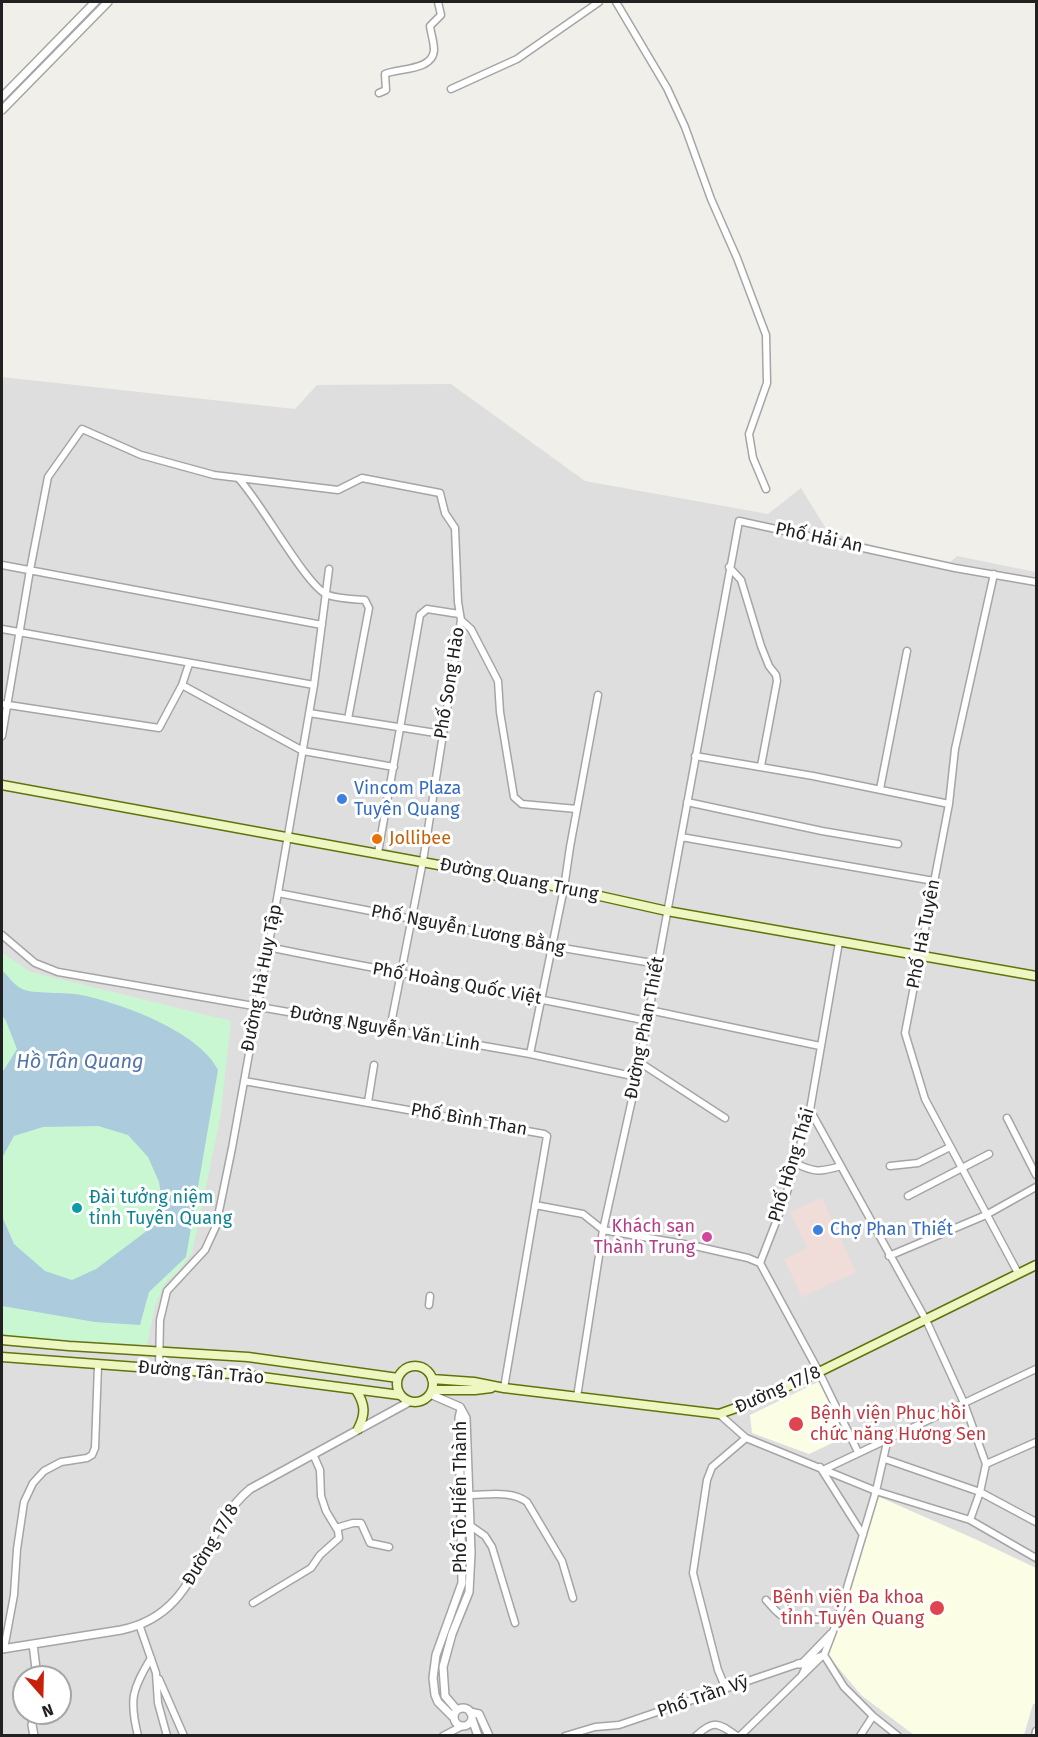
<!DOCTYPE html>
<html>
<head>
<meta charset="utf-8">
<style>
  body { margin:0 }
  #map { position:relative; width:1038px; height:1737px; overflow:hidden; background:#f1efe9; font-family:"Fira Sans",sans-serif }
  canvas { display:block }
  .frame { position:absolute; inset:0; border:3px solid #212121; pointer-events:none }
  .north { position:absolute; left:12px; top:1665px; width:60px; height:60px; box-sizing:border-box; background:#fff; border:2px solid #a6a6a6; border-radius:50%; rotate:160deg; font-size:16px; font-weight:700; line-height:24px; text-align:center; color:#212121 }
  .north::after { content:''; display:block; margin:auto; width:21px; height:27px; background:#c7210b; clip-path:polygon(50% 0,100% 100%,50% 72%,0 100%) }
</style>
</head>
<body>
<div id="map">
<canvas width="1038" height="1737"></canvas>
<div class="frame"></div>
<div class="north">N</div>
</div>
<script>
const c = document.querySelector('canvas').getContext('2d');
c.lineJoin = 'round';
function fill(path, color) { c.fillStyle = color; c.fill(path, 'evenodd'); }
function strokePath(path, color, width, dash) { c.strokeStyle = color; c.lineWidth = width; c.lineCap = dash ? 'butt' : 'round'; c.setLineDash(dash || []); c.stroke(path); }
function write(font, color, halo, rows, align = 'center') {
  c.font = font + ' "Fira Sans",sans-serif'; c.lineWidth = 6; c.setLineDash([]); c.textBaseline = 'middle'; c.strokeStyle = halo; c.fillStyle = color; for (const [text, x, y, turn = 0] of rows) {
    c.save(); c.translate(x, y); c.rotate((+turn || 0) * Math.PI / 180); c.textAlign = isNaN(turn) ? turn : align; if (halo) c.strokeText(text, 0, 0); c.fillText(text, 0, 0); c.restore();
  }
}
fill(new Path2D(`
  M2,377L295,409L317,385L451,384L585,481L768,514L801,488L828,532L946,566L957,556L1036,572V1735L2,1736ZM24,1677H60V1713H24Z`), '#dfdede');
fill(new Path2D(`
  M822,1198L856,1272L802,1297L784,1259L807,1248L790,1212Z`), '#f0ddd9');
fill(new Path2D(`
  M820,1381L847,1436L809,1454L752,1433L750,1415Z
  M877,1496L975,1539L1036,1568V1704H1033L1024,1735H914L861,1695L822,1648Z`), '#fbfee5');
fill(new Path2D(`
  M2,953L31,972L231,1021L220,1119L192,1253L179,1270L164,1284L155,1306L147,1345L2,1336Z`), '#c9f7d2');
fill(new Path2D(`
  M2,970C8,976 14,985 22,989C31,994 68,992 81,995C121,1003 200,1032 218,1070L186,1257L149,1292L140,1325L95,1322L2,1306V1216L14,1244L45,1271L72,1280L96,1269L156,1224L163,1209L159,1182L148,1157L128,1135L98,1126L43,1127L14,1136L2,1158V1073L17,1049L6,1021L2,1015Z`), '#accbdc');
const minor = new Path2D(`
  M616,2L667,88L685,127L711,199L737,258L766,335L767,383L749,434L753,458L766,489
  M451,89L517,59L599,2
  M379,93L386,90L385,74C398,68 433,71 434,50C434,42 431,34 430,26L441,15L438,2
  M238,478C260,500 307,588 328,595C339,599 353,599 365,600L369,608L348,719
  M2,565L322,625
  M729,567L741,580L761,646L769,666L776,675L777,681L761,766
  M994,574L955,749L949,804L905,1033L925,1099L1018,1273
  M461,620L471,629L498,681L500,712L514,797L522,804L577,809
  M2,629L314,685
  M182,685L303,751L394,767
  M2,704L159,728L182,685L189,664
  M309,713L442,734
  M2,736L30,570L48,477L82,429L141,455L214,475L338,490L362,478L440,493L445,513L455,528L458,602L461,620L423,861L390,1029
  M695,756L813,776L949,804
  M880,789L907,651
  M687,802L822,831L898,844
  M681,837L934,881
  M378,853L420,615L427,609L459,614
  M278,893L551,946L658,964
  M2,935L35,963L58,972L530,1054L637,1077
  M839,942L810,1110L785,1199L760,1263L819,1372L858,1452
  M268,947C394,973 521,994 647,1021
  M649,1010L820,1046
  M530,1054L564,888L570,847L598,695
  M639,1062L725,1118
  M244,1081L544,1134L547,1136L504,1388
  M368,1102L374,1065
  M810,1110L926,1320L964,1403L986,1464L980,1492L970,1520
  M1007,1118L1036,1175
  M795,1163C815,1173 820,1172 841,1166
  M890,1166L918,1163L950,1147
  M908,1196L989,1154
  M535,1205L583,1214L603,1230L695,1246L748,1258L760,1263
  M889,1256L986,1215L1036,1187
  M429,1305L430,1296
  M159,1370L160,1320L167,1291L205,1250L216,1226L232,1148L278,893L314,685L329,569
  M577,1397L603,1230L637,1077L739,521L955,568L1036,582
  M719,1414L746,1438L876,1491L970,1520L1036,1558
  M888,1438L876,1491L837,1621L824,1655L844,1687L873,1716L898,1736
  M885,1459L980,1492L1036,1522
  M986,1464L1036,1442
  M820,1467L863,1535
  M825,1469L1036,1369
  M469,1495C487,1495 512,1490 527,1502L562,1561L573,1598
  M468,1524L485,1536L492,1547L515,1623
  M336,1528L353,1523H361L370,1543L389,1547
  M766,1600C771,1605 777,1614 784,1617C795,1622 823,1617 837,1621
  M253,1603L311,1568L320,1555L339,1538L338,1531L326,1511L321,1496L320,1470L313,1454
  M140,1627L156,1673L158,1703L167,1736
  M4,1649L14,1595L17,1549L24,1502L33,1483L44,1471L61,1462L87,1458L92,1455L95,1448L98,1365
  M159,1679L184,1736
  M726,1689L718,1670L693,1573L707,1480L712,1467L746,1438
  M138,1736C129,1699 132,1690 151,1658
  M443,1736L462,1726
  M565,1736L595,1727L619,1725L824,1655
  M696,1736C714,1719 718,1723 737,1736
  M740,1736L821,1657
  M860,1736L873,1716
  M1035,1736L1036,1731`);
const tertiary = new Path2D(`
  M2,97L95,2
  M2,110L108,2
  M430,1394L460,1407L466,1418L471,1553L469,1592L452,1634L443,1667L445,1696L457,1710
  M33,1644L37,1677
  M2,1649L121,1630C201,1614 196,1535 250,1489L409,1402
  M804,1662L831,1634
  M798,1664H808L803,1674
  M454 1717a9 9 0 1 1 18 0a9 9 0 1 1-18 0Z
  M470,1712L479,1714L489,1736
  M34,1713L32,1725L34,1736
  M454,1718L438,1702L435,1695L433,1678L436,1655L462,1583L459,1418L461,1409
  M472,1719L478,1736`);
const secondary = new Path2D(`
  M2,785L564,888L667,911L1036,976
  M2,1340L69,1346L248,1357L398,1378
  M2,1357L246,1375L400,1395
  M397 1384a18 18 0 1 1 36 0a18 18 0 1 1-36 0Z
  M432,1379L474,1382L504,1388L719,1414L753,1402L819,1372L1036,1265
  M356,1390C365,1404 366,1414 358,1429
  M432,1390H475L491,1388`);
strokePath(minor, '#a5a5a5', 9);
strokePath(tertiary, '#a5a5a5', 10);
strokePath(secondary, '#5e750b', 11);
strokePath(minor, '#fff', 6);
strokePath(tertiary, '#fff', 7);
strokePath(secondary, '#eef7c1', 8);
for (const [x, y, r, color] of [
  [342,799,6,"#3f7fe0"],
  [377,839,6,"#e8710a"],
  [77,1208,6,"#0f9aa8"],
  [818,1230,6,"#3f7fe0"],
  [707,1237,6,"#d1479c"],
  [796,1424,8,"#e0444e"],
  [937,1608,8,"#e0444e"]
]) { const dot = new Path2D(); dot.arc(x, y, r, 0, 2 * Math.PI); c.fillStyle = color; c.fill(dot); strokePath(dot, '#fff', 2); }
write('18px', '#212121', '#fff', [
  ["Phố Hải An",819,538,12],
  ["Phố Song Hào",450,683,-81],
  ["Đường Quang Trung",519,880,11],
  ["Phố Nguyễn Lương Bằng",468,930,11],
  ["Phố Hà Tuyên",924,934,-79],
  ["Đường Hà Huy Tập",262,978,-79],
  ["Phố Hoàng Quốc Việt",457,984,10],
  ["Đường Phan Thiết",645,1028,-79],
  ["Đường Nguyễn Văn Linh",385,1029,10],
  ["Phố Bình Than",469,1120,10],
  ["Phố Hồng Thái",792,1165,-73],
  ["Đường Tân Trào",201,1373,5],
  ["Đường 17/8",778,1390,-24],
  ["Phố Tô Hiến Thành",461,1497,-90],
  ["Đường 17/8",211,1545,-59],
  ["Phố Trần Vỹ",703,1697,-19]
]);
write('18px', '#366cbe', '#fff', [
  ["Vincom Plaza",354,789],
  ["Tuyên Quang",354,810],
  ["Chợ Phan Thiết",830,1230]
], 'left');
write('18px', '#c56008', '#fff', [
  ["Jollibee",389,839]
], 'left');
write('18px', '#0d838f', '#fff', [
  ["Đài tưởng niệm",89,1198],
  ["tỉnh Tuyên Quang",89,1219]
], 'left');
write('18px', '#b23c85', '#fff', [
  ["Khách sạn",695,1227],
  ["Thành Trung",695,1248]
], 'right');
write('18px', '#be3a42', '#fff', [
  ["Bệnh viện Phục hồi",810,1414],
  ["chức năng Hương Sen",810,1435],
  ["Bệnh viện Đa khoa",924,1598,"right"],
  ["tỉnh Tuyên Quang",924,1619,"right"]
], 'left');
write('italic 20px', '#5275ad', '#fff', [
  ["Hồ Tân Quang",80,1062]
]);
</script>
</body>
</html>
